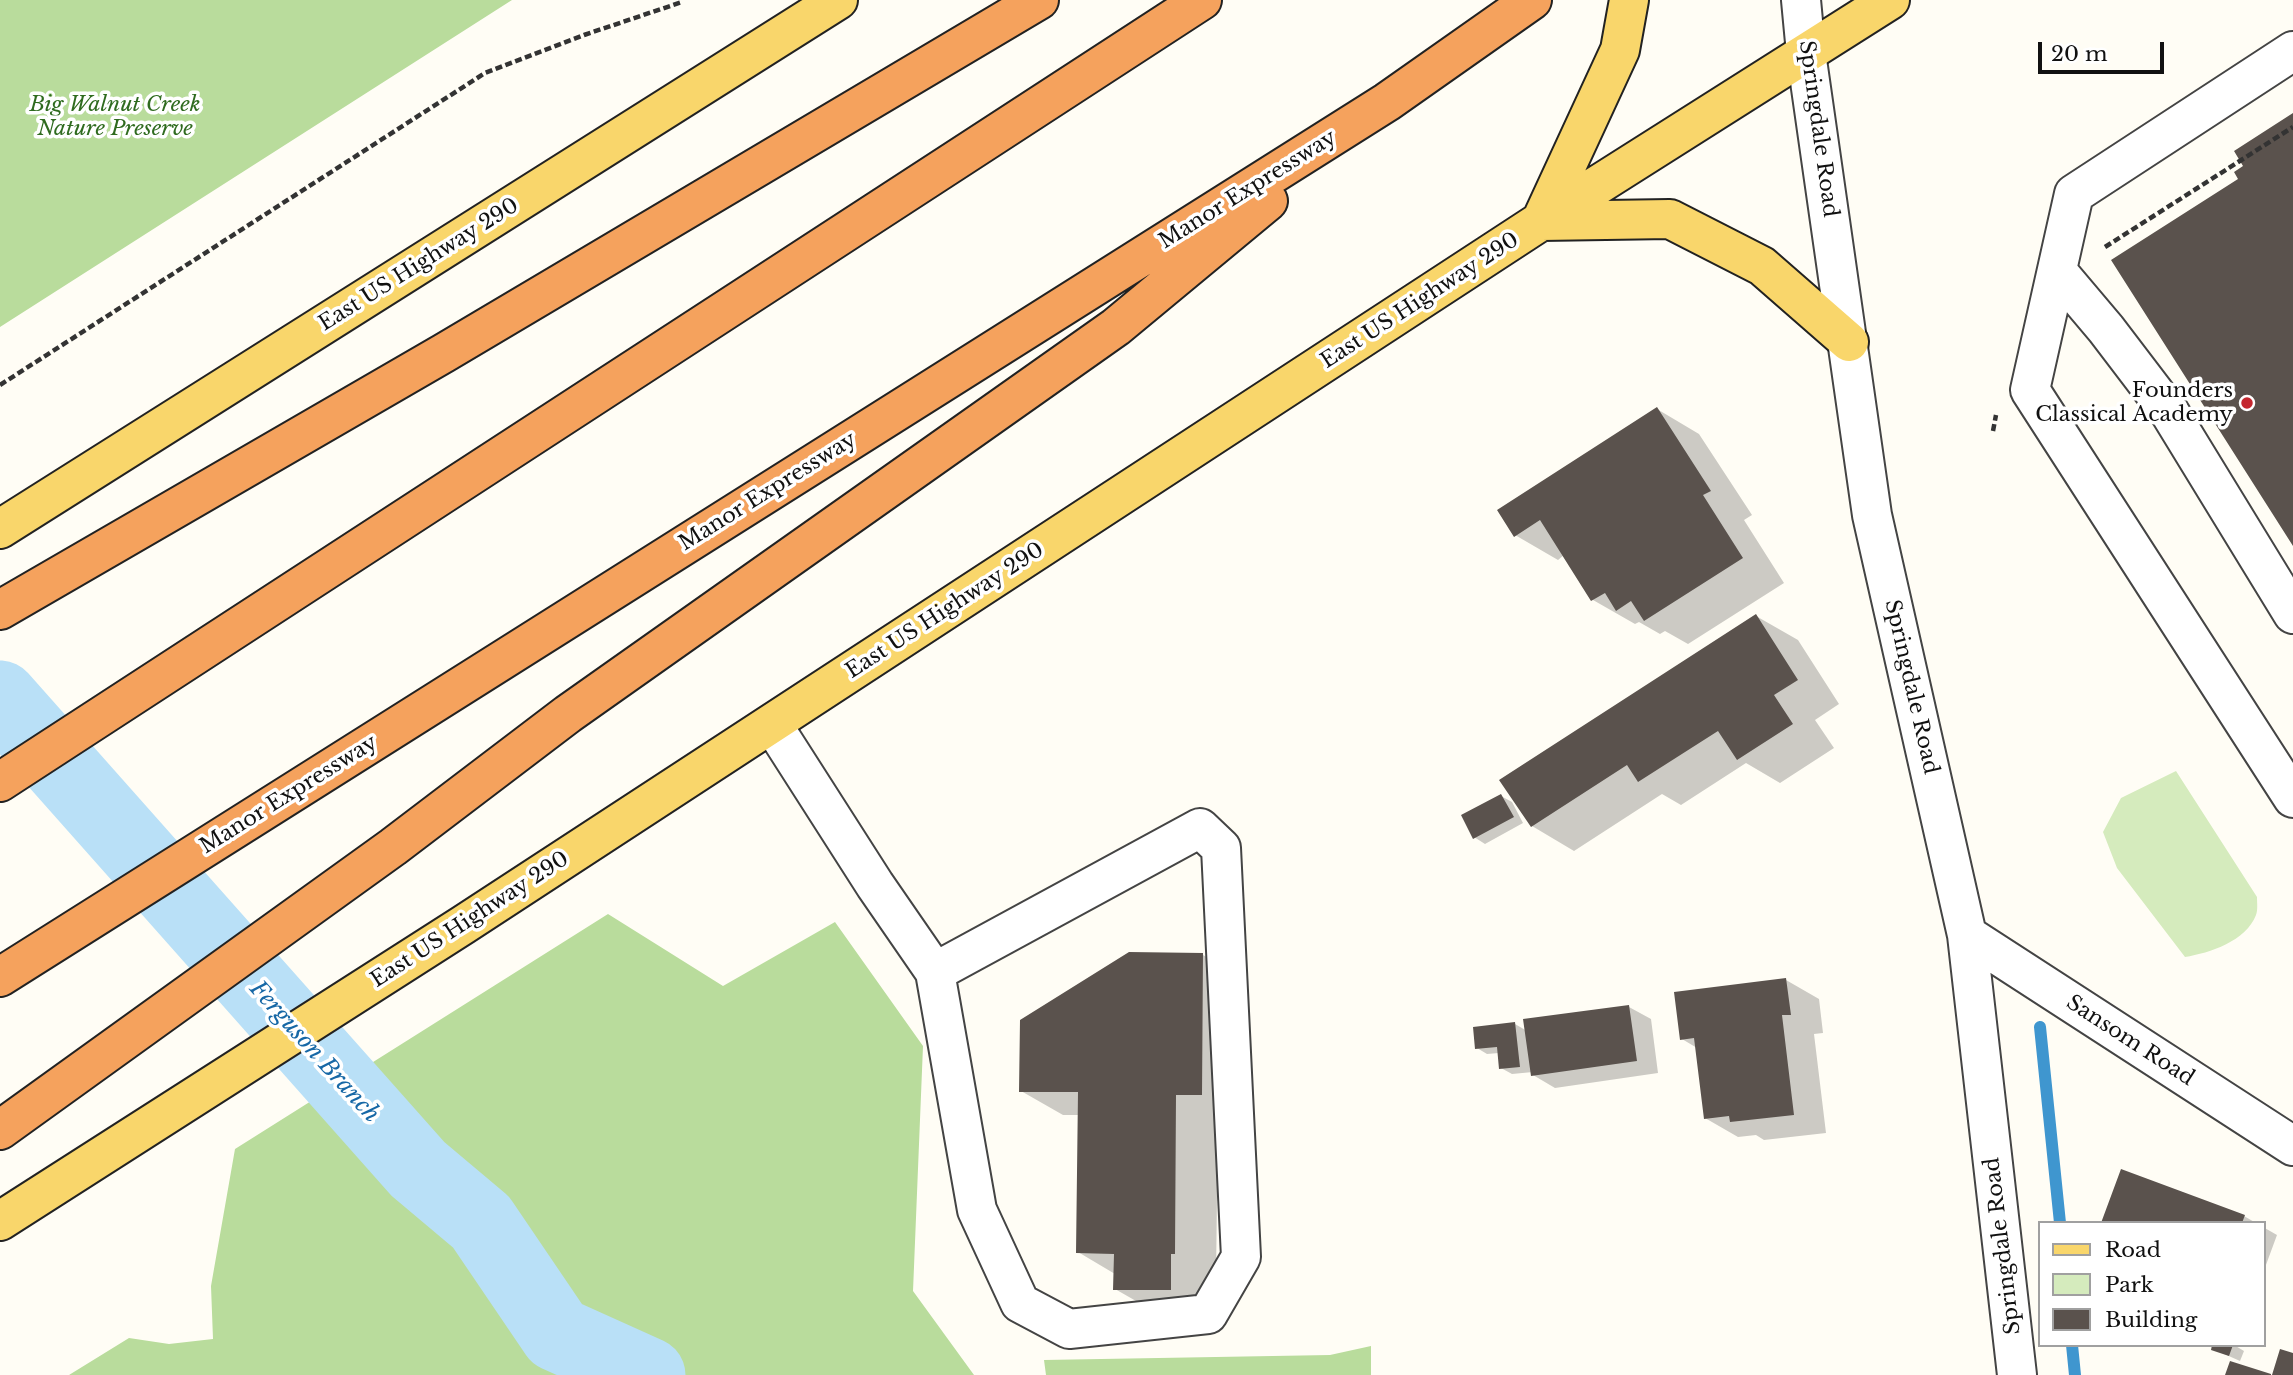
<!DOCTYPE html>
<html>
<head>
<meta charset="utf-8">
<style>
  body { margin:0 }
  #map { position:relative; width:2293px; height:1375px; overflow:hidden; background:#fffdf5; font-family:"Libre Baskerville",serif }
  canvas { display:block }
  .legend { position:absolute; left:2038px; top:1221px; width:228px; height:126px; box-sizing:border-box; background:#fff; border:2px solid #a0a0a0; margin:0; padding:9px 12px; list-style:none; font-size:21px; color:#111 }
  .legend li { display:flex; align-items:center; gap:14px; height:35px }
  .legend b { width:35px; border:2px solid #a0a0a0 }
  .scale { position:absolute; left:2038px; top:42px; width:126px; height:32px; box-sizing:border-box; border:4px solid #111; border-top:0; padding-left:9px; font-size:21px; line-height:24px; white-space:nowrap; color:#111; -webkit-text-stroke:5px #fff; paint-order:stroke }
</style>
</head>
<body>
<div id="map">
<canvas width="2293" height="1375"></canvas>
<ul class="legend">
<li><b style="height:9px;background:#f9d66b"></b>Road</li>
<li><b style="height:19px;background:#d5ebbd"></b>Park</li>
<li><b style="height:19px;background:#5a524d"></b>Building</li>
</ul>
<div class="scale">20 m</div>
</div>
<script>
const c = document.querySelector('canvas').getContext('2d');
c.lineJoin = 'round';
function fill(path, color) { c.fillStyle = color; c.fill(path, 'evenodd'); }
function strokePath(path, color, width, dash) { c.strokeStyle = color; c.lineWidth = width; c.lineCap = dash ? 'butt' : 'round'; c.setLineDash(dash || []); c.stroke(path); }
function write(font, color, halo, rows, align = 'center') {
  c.font = font + ' "Libre Baskerville",serif'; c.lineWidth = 7; c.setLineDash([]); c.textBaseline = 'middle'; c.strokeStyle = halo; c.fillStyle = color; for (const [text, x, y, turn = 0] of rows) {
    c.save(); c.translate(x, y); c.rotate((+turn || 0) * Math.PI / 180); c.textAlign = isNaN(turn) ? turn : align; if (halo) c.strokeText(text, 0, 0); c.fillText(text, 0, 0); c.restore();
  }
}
fill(new Path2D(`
  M2176,771L2257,897C2257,903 2258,910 2256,915C2246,941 2210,953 2185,957L2117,868L2103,832L2121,798Z`), '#d5ebbd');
fill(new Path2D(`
  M0,0H512L0,327Z
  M608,914L723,986L835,922L923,1046L913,1291L974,1375H69L129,1338L169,1344L213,1339L211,1286L235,1149Z
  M1371,1346V1375H1046L1044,1360L1330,1355Z`), '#b9dc9c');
fill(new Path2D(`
  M1657,409L1699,434L1752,515L1744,520L1784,583L1688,644L1665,631L1660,634L1639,622L1635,624L1593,600L1564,555L1558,560L1515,535Z
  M1756,616L1798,640L1839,704L1815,720L1834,748L1780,783L1746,763L1681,805L1662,794L1574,851L1532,826Z
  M1501,796L1512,802L1523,823L1485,844L1474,837Z
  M1203,955L1245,979L1218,1118L1216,1278L1212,1314L1157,1313L1115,1289V1274L1078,1252L1079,1115H1063L1021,1091Z
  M1786,980L1819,999L1823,1033L1814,1034L1826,1133L1764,1140L1756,1135L1738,1137L1705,1118L1697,1048L1682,1039Z
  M1629,1007L1651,1019L1658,1073L1555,1088L1533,1075V1072L1512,1074L1501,1068L1499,1053L1487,1054L1477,1048L1515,1024L1527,1031Z
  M2244,1216L2256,1223H2103Z
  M2263,1227L2277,1235L2263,1273Z
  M2214,1345H2234L2244,1351L2240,1361L2213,1349Z`), '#0003');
strokePath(new Path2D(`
  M2040,1027L2060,1223
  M2072,1345L2075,1375`), '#3f96cf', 12);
strokePath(new Path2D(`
  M0,698L418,1169L481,1222L557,1334L648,1375`), '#b9e0f7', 75);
fill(new Path2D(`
  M2293,113V546L2111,260L2238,179L2234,172L2243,166L2234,151Z
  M1657,407L1711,491L1703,495L1743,558L1644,621L1631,601L1616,611L1605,593L1591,601L1540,520L1514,537L1497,510Z
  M1756,614L1798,680L1774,695L1793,724L1737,760L1718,731L1638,782L1627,765L1531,827L1499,780Z
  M1501,794L1514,817L1473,839L1461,815Z
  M1129,952L1203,953L1202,1095H1176L1175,1254H1171V1290H1113L1114,1254L1076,1253L1078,1092H1019L1020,1020Z
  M1786,978L1791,1015H1782L1794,1115L1730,1122L1729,1116L1704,1119L1694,1038L1680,1040L1674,992Z
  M1629,1005L1637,1061L1531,1076L1523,1019Z
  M1515,1022L1520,1067L1499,1069L1497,1047L1475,1049L1473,1027Z
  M2121,1169L2245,1215L2242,1223H2101Z
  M2212,1345H2233L2229,1356L2211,1350Z
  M2280,1349L2293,1353V1375H2272Z
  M2230,1361L2271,1374V1375H2225Z`), '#5a524d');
const minor = new Path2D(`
  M1801,0L1806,53L1872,515L1967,935L2017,1375
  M2293,51L2074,194L2030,390L2293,798
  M2057,271L2106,329L2170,413L2293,614
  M772,724L875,885L935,972L977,1210L1020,1303L1069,1329L1208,1314L1241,1257L1221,848L1200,828L935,972
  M1967,935L2293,1146`);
const major = new Path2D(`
  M1541,221L1670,219L1762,266L1849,342
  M1541,221L1620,50L1629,0
  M0,529L838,0
  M0,1221L463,925L1541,221L1890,0`);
const highway = new Path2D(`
  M0,610L444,353L1039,0
  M0,782L1202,0
  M0,977L1387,102L1532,0
  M0,1130L393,847L568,714L1116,327L1268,201`);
strokePath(minor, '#444', 42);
strokePath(major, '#222', 42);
strokePath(highway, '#222', 42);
strokePath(new Path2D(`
  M2105,247L2293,127
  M0,385L485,73L584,35L682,2
  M1993,431L1996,415`), '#333', 4.5, [7, 3.5]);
strokePath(minor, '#fff', 38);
strokePath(major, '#f9d66b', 38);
strokePath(highway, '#f5a25d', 38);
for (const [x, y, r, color] of [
  [2247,403,7,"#c4262e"]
]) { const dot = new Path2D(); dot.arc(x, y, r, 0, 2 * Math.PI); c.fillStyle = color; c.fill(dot); strokePath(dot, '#fff', 2.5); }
write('italic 21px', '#2f6b1f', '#fff', [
  ["Big Walnut Creek",115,105],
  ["Nature Preserve",115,129]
]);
write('21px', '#111', '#fff', [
  ["Springdale Road",1818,129,82],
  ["Manor Expressway",1248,190,-32],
  ["East US Highway 290",419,265,-32],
  ["East US Highway 290",1420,301,-33],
  ["Manor Expressway",768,492,-32],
  ["East US Highway 290",945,611,-33],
  ["Springdale Road",1911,687,77],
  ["Manor Expressway",289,795,-32],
  ["East US Highway 290",470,920,-33],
  ["Sansom Road",2130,1041,33],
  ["Springdale Road",2003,1246,-97]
]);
write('21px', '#111', '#fff', [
  ["Founders",2233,391],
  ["Classical Academy",2233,415]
], 'right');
write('italic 23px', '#1768a6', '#fff', [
  ["Ferguson Branch",314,1052,48]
]);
</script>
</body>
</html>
